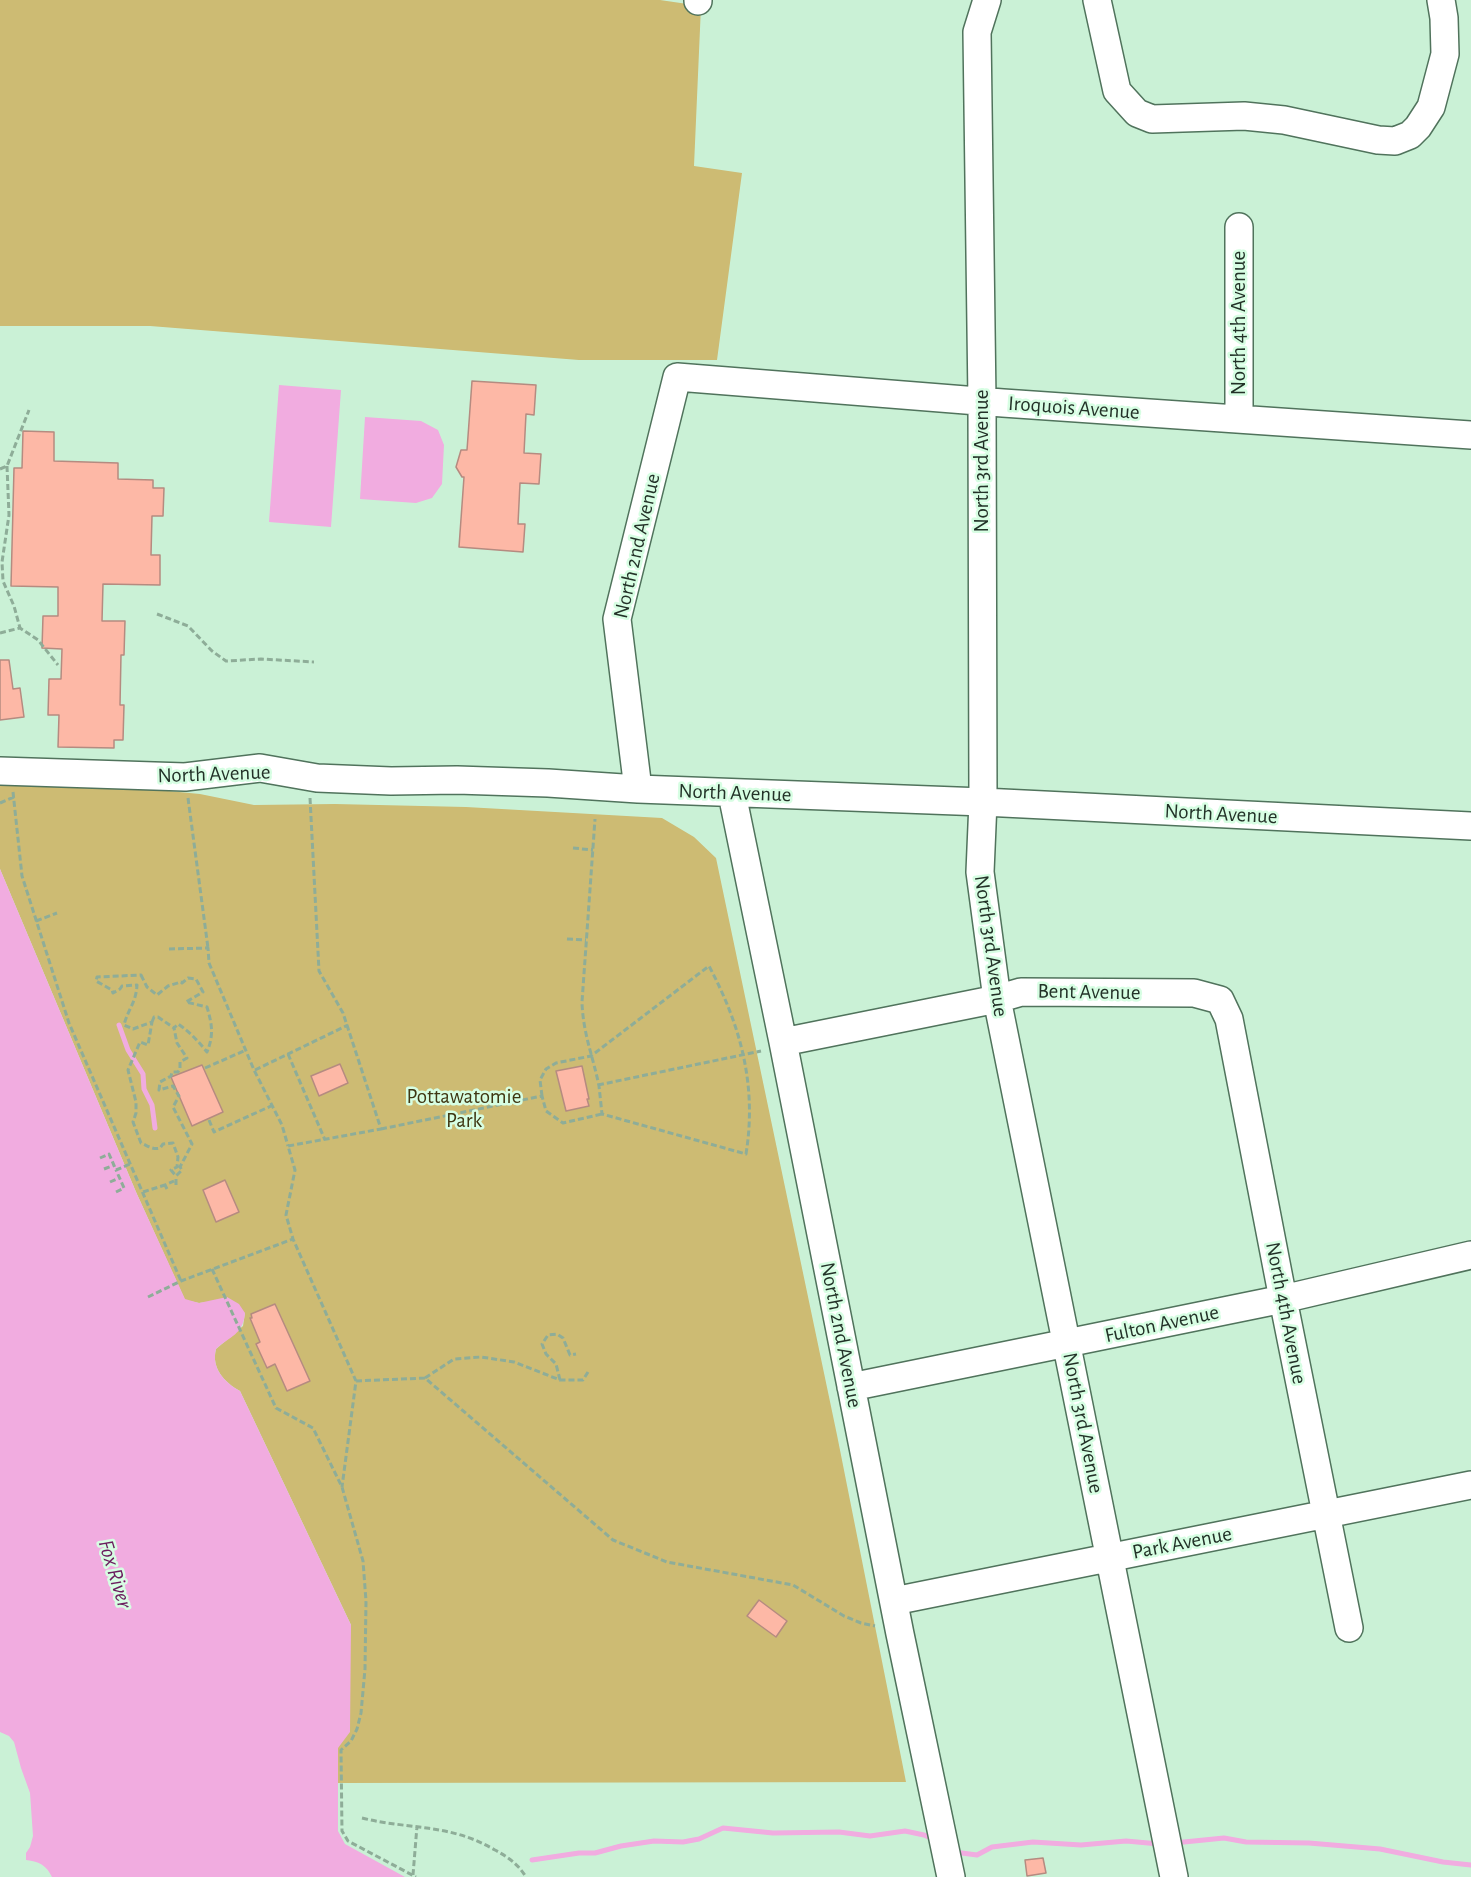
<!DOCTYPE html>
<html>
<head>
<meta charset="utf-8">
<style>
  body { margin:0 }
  canvas { display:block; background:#caf1d6 }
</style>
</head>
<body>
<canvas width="1471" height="1877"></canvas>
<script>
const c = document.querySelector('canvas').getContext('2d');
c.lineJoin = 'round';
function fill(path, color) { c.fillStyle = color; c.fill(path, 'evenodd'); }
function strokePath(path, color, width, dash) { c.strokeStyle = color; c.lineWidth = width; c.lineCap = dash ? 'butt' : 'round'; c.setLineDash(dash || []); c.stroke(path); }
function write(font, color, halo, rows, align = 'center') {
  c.font = font + ' "Alegreya Sans",sans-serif'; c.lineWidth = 5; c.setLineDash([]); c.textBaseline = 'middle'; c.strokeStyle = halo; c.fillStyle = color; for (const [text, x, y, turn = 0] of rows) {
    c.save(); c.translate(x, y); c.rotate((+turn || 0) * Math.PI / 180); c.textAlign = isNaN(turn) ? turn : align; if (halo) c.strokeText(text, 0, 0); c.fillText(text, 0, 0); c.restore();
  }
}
fill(new Path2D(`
  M0,0H660L701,6L694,166L742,173L717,360H579L150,326H0Z
  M0,775L200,794L254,805L335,804L466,807L662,818L694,837L716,858L837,1435L906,1782L337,1783L338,1748L351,1625L240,1391C224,1382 211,1368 216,1349L243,1326L245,1313L207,1302L199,1303L185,1300L136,1192L0,869Z`), '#cdbb73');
fill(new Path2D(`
  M279,385L341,390L331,527L269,522Z
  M365,417L421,421L438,430L444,445L442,484L432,498L416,503L360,499Z
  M0,869L136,1192L185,1299L199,1303L227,1297L239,1304L245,1313C243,1335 230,1336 216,1349C211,1368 224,1382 240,1391L351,1625L350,1732L338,1748V1831L345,1844L405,1877H52C46,1865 40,1862 26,1860V1853L30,1847L33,1836L30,1793L21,1768L14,1742L9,1736L0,1732Z`), '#f1ace0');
strokePath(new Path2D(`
  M119,1025L128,1050L143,1074L144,1089L152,1105L155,1128
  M1174,1843L1224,1838L1246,1842L1309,1843L1380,1849L1443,1862L1471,1865
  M954,1852L977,1855L992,1847L1033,1842L1081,1845L1126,1841L1159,1844
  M532,1860L579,1853H595L621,1846L654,1841L683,1842L699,1839L723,1828L773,1833L839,1832L870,1836L905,1831L924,1835L933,1839`), '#f1ace0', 5);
const building = new Path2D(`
  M472,381L536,385L534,415L526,414L524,453L541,454L539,484L520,483L518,524H525L523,552L459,547L464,477H462L456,467L461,450H467Z
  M23,431L54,432V461L118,463V479L153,480V488H164L163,516H152L151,555H160V585L103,584L102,621H125L124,655H121L120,705H124L123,740H114V748L58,747L59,715H48L49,679H61L62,649L42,648L43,616H58V587L11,586L14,468H22Z
  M0,660H9L13,689L20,688L24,717L0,720Z
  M340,1064L348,1083L319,1096L311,1076Z
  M202,1065L223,1112L192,1126L171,1077Z
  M582,1066L589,1099H587L589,1106L566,1111L556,1071Z
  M225,1180L239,1212L216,1222L203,1190Z
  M275,1304L310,1381L287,1391L275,1364L267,1368L256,1344L260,1342L250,1318H252L251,1314Z
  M759,1600L787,1621L776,1637L747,1616Z
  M1043,1858L1046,1873L1027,1876L1025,1860Z`);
fill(building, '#fdb8a6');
strokePath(building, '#b58b80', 1.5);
const minor = new Path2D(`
  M698,0V1
  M987,0L977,32L982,401L983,802L980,872L997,999L1174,1877
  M1097,0L1117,91L1137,113L1152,119L1244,116L1284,120L1378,140L1395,141L1410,135L1418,127L1431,107L1445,54L1444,18L1441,0
  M1239,227V419
  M0,771L185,777L260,768L317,778L391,781L457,780L548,783L638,789L983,802L1471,826
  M638,789L617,619L677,377L1003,403L1471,435
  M732,794L783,1042L900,1634L951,1877
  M783,1042L997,999L1021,992L1194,993L1220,1000L1229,1019L1283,1299L1349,1628
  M851,1387L1283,1299L1471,1255
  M894,1601L1471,1485`);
strokePath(minor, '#50735c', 30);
strokePath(new Path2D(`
  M7,466L9,515L2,562L3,581L14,606L20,628
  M0,469L7,466L29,410
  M157,614L188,626L212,651L226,661L261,659L314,662
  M0,633L20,628L38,640L58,665
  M13,792L22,876L69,1023L181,1281
  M188,798L208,948
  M310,798L319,971L343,1013L381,1129L288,1146L295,1170L286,1215L293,1239L356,1381L342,1487
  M0,803L14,797
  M573,848L593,850
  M36,921L57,913
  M567,939L586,940
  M169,949L208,948L209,963L254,1070L282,1125L288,1146
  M141,975L147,987L157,995L168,986L181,982L182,983L188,978L196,979L203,992L186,1002L207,1007C212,1024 214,1035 207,1052C198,1041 190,1032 178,1024L174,1028L177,1043L187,1058L180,1062V1069L178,1072H172L171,1076L160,1082L159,1090L173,1086L179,1096L173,1107L192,1144L180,1167L182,1170L176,1176L171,1170L177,1167L178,1157L173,1143L163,1144L160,1148C153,1150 148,1146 141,1143L133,1122L136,1113V1102L128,1070L140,1042L148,1045L152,1022L133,1029L124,1025C128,1009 136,1003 137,985L122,986L120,989L113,993L112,990L96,981L97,977Z
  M152,1022L154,1017H158L174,1028
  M288,1054L325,1140
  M205,1068L246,1050
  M255,1070L348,1025
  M598,1085L761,1051
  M542,1096L540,1080L546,1069L556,1063L591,1056L709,966C741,1026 757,1086 746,1154L602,1114C601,1105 600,1095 599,1086C593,1056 583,1034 582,1002L595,819
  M209,1120L214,1132L271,1106
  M381,1129L542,1096L546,1111L563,1123L602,1114
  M100,1158L109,1154L116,1170L130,1164
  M104,1169L114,1165
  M110,1182L119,1178
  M176,1185V1176
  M167,1189L165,1185L174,1181
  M116,1192L124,1188L116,1170
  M143,1192L165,1185
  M212,1269L276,1408L313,1428L342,1487L363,1561L366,1601L365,1669L361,1713L357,1729L351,1741L341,1750L342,1831L348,1841L416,1877
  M148,1297L181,1281L293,1239
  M425,1378L454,1359L481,1357L514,1362L560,1380H583L588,1372
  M560,1380L556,1364L546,1354L542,1344L548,1335L557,1334L563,1338L570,1355L576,1354
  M356,1381L425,1378L613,1540L667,1562L793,1585L844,1616L861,1623L875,1626
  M362,1818C410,1830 449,1823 495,1850C508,1857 518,1864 526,1877
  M413,1875L417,1826`), '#8ead98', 3, [6, 3]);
strokePath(minor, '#fff', 27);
write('21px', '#233228', '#d7fee3', [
  ["North 4th Avenue",1239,323,-90],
  ["Iroquois Avenue",1074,408,4],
  ["North 3rd Avenue",982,461,-90],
  ["North 2nd Avenue",637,546,-77],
  ["North Avenue",214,774,-2],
  ["North Avenue",735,793,2],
  ["North Avenue",1221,814,3],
  ["North 3rd Avenue",991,946,82],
  ["Bent Avenue",1089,992,1],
  ["North 4th Avenue",1286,1313,79],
  ["Fulton Avenue",1162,1324,-12],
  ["North 2nd Avenue",841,1335,79],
  ["North 3rd Avenue",1083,1423,79],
  ["Park Avenue",1182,1543,-11]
]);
write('21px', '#3f3612', '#d7fee3', [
  ["Pottawatomie",464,1097],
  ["Park",464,1121]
]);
write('italic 22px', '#6b1d5e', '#d7fee3', [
  ["Fox River",115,1574,73]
]);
</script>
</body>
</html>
